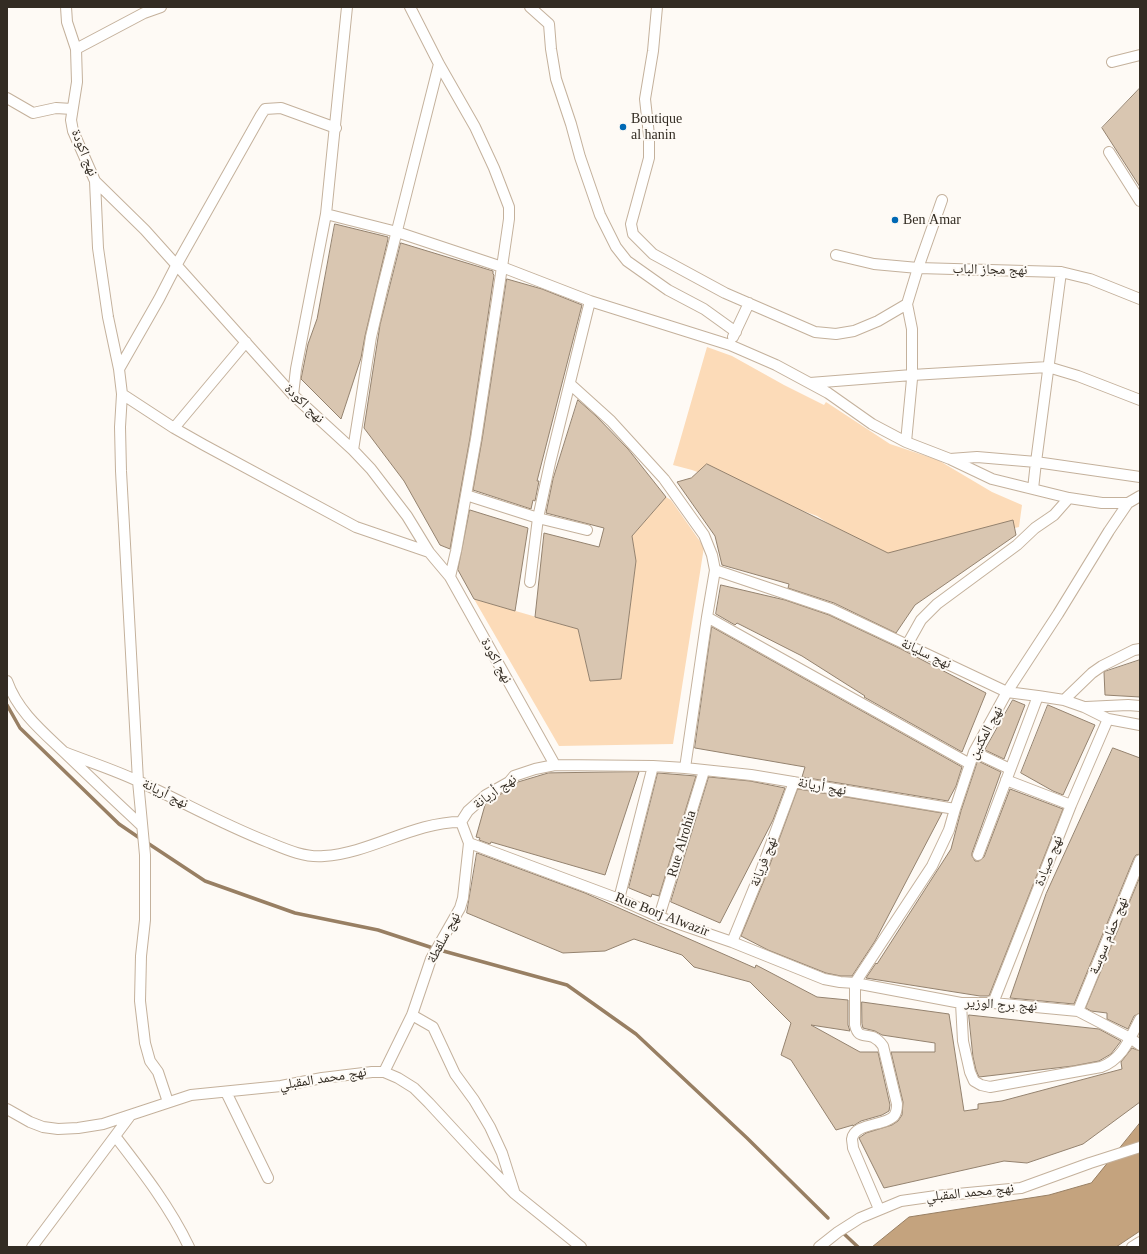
<!DOCTYPE html>
<html>
<head>
<meta charset="utf-8">
<style>
  body { margin:0 }
  #map { position:relative; width:1147px; height:1254px; overflow:hidden; background:#fefaf5; font-family:"Times New Roman",serif }
  canvas { display:block }
  .frame { position:absolute; inset:0; border:8px solid #332c23; pointer-events:none }
</style>
</head>
<body>
<div id="map">
<canvas width="1147" height="1254"></canvas>
<div class="frame"></div>
</div>
<script>
const c = document.querySelector('canvas').getContext('2d');
c.lineJoin = 'round';
function fill(path, color) { c.fillStyle = color; c.fill(path, 'evenodd'); }
function strokePath(path, color, width, dash) { c.strokeStyle = color; c.lineWidth = width; c.lineCap = dash ? 'butt' : 'round'; c.setLineDash(dash || []); c.stroke(path); }
function write(font, color, halo, rows, align = 'center') {
  c.font = font + ' "Times New Roman","Noto Naskh Arabic",serif'; c.lineWidth = 4; c.setLineDash([]); c.textBaseline = 'middle'; c.strokeStyle = halo; c.fillStyle = color; for (const [text, x, y, turn = 0] of rows) {
    c.save(); c.translate(x, y); c.rotate((+turn || 0) * Math.PI / 180); c.textAlign = isNaN(turn) ? turn : align; if (halo) c.strokeText(text, 0, 0); c.fillText(text, 0, 0); c.restore();
  }
}
fill(new Path2D(`
  M707,347L732,356L784,385L824,405L826,402L890,444L938,460L992,492L1022,505L1019,527L917,552L888,563L817,516L692,470L673,465Z
  M666,497L671,500L704,547L673,744L559,746L474,599L578,629L590,681L621,679L636,561L632,536Z`), '#fcdbb8');
const water = new Path2D(`
  M1140,1123V1231L1116,1247H872L909,1217L1049,1195L1091,1183Z`);
fill(water, '#c4a37e');
strokePath(water, '#987f63', 1);
strokePath(new Path2D(`
  M7,705L20,728L119,824L141,839
  M146,842L205,881L295,913L378,930L436,949L567,985L636,1034L747,1138L828,1218
  M841,1231L858,1247`), '#987f63', 3.5);
const building = new Path2D(`
  M1140,88V187L1102,128Z
  M335,224L388,237V239L365,336L361,358L341,419L301,379L308,344L317,319Z
  M401,243L493,271V274L494,275L470,438L450,549L440,545L404,481L364,428L380,325Z
  M507,279L542,289L582,305L537,481H539L535,501L533,500L531,509L473,490L482,440Z
  M578,400L596,416L628,449L666,497L632,536L636,561L621,679L590,681L578,629L535,617L544,533L599,547L604,528L546,513L553,479Z
  M707,464L888,553L1013,520L1016,535L915,605L896,633L834,603L788,588L789,584L722,565L715,536L677,482L691,478Z
  M470,510L528,528L515,611L474,599L458,570Z
  M721,585L785,600L829,615L901,649L986,693L962,752L864,697L865,696L802,656L737,623L735,625L716,614Z
  M712,627L962,767L956,786L948,801L802,777L805,767L695,748Z
  M1140,660V697L1105,695L1104,672Z
  M1013,700L1025,705L1004,759L985,750Z
  M1048,705L1095,725L1063,795L1053,791L1021,773Z
  M1113,748L1140,758V854L1136,855L1134,858L1074,1004L1010,998L1046,894Z
  M978,761L1001,772L972,853V856L975,861H979L984,857L1010,789L1063,809L989,996H980L866,978L876,963L877,964L951,849L961,811Z
  M639,772L605,875L491,842L490,844L479,840L480,838L476,837L485,805L490,800L512,788L518,782L548,773Z
  M658,773L696,776L659,896L652,894L651,897L629,888Z
  M709,777L750,781L785,788L773,820L720,923L671,902Z
  M798,789L942,813L875,941L852,976H841L826,973L768,950L741,936L765,878Z
  M477,853L585,893L755,968L756,965L817,997L848,1000V1025L850,1031L811,1025L860,1052H878L890,1105L889,1111L882,1115L861,1121L853,1126V1125L836,1130L791,1060L781,1055L791,1023L750,982L694,967L682,955L634,939L605,951L563,953L467,913Z
  M1140,877V1013L1134,1016L1128,1029L1107,1019V1013L1091,1011L1086,1008Z
  M862,1002L949,1014L964,1111L978,1109V1104L1002,1101L1122,1069L1121,1062L1132,1048L1140,1051V1102L1083,1144L1027,1163L1004,1161L884,1188L859,1138L866,1133L892,1125L898,1121L902,1115L903,1102L891,1052H935V1043L882,1035L875,1031L863,1028L862,1024Z
  M969,1015L1099,1029L1121,1041L1111,1054L1099,1061L1073,1066L979,1077L976,1070L973,1057Z`);
fill(building, '#d9c6b1');
strokePath(building, '#94826e', 1);
const minor = new Path2D(`
  M66,7L67,22L76,49L77,82L71,120L73,131L95,181L145,230L293,395L353,450L371,469L407,516L429,552L450,577L555,765
  M410,7L439,64L475,127L494,168L509,207V219L502,267L476,439L456,551L450,577
  M530,7L549,24L551,49L556,79L571,124L580,157L600,215L616,247L627,261L668,290L704,309L736,332
  M657,7L653,51L645,99L649,135V158L631,224L633,234L653,254L725,293L815,332L836,334L854,331L878,321L907,304
  M76,49L144,13L161,7
  M1112,62L1140,55
  M7,98L33,113L56,108L72,109
  M1109,152L1140,201
  M95,181L98,248L108,317L119,369L122,394L120,427L121,471L138,781L145,855V920L141,956L140,1001L145,1043L150,1061L158,1072L168,1102
  M326,214L397,232L502,267L590,301L730,345L776,365L828,393L872,424L906,442L950,459L992,479L1069,498L1102,503H1128
  M836,255L874,264L918,268L1061,272L1090,279L1140,299
  M733,337L749,303
  M119,369L159,299L177,264L261,115L265,109L281,108L336,128
  M810,383L912,375L1048,367L1078,376L1140,400
  M570,384L611,421L664,479L704,535L712,555L715,570L707,617L685,768
  M122,394L174,428L204,445L356,527L429,552
  M293,395L296,369L326,214L347,7
  M174,428L246,342
  M906,442L912,379V329L907,304L918,268L942,200
  M353,450L371,337L382,290L439,64
  M950,459L977,457L1036,462L1140,477
  M1033,489L1036,462L1061,272
  M466,495L538,518L587,530
  M715,570L831,609L1007,692L1038,696L1064,700L1084,707L1108,719L1140,725
  M530,582L538,518L550,463L590,301
  M707,617L970,764
  M907,645L921,620L937,604L1017,545L1035,528L1054,515L1069,498
  M7,681C18,712 43,732 66,754C91,778 116,802 141,825
  M1064,700L1092,673L1102,666L1134,650L1140,649
  M1086,707L1128,705L1140,706
  M64,752C89,762 115,770 140,782C183,802 224,825 268,842C285,849 305,858 324,856C371,853 413,822 461,822L468,811L486,795L509,782L514,776L535,769L555,765L653,766L685,768L751,775L955,809
  M974,752L1010,769
  M1006,780L1071,805
  M469,843L619,899L659,917L732,942L824,979L840,982L855,983L961,1003H993L1078,1011L1130,1038L1140,1045
  M978,855L1038,696
  M619,899L653,766
  M659,917L704,771
  M732,942L759,876L794,782
  M855,983L932,866L949,830L955,809L974,752L1007,692L1058,614L1109,531L1128,503L1140,496
  M855,983V1025C858,1038 863,1034 873,1037C877,1039 881,1043 883,1046L897,1104C897,1108 897,1112 894,1116C885,1126 854,1123 852,1139C852,1141 853,1145 853,1148L879,1209
  M961,1003L963,1041L970,1072L974,1081L981,1085L990,1087L1101,1067C1123,1059 1130,1038 1140,1019
  M993,1003L1071,805L1108,719
  M1078,1011L1140,860
  M412,1015L433,1027L455,1074L474,1100L490,1127L502,1153L514,1191
  M384,1072L412,1015L431,959L460,908L463,898L469,843L461,822
  M226,1092L268,1178
  M7,1109L30,1122L43,1127L58,1129L78,1128L103,1124L191,1095L281,1086L322,1078L372,1072H384L398,1078L414,1088L429,1103L478,1156L514,1193L581,1247
  M115,1136C142,1171 170,1207 189,1247
  M32,1247L130,1116
  M819,1247L838,1232L860,1218L901,1201L936,1196L1021,1188L1090,1163L1140,1147
  M1132,1247L1140,1242`);
strokePath(minor, '#c4b19c', 12);
strokePath(minor, '#fff', 10);
for (const [x, y, r, color] of [
  [623,127,4,"#0068b4"],
  [895,220,4,"#0068b4"]
]) { const dot = new Path2D(); dot.arc(x, y, r, 0, 2 * Math.PI); c.fillStyle = color; c.fill(dot); strokePath(dot, '#fefaf5', 1.5); }
write('14px', '#332c23', '#fefaf5', [
  ["Boutique",631,119],
  ["al hanin",631,135],
  ["Ben Amar",903,220]
], 'left');
write('14px', '#332c23', '#fefaf5', [
  ["نهج اكودة",84,153,68],
  ["نهج مجاز الباب",990,270,1],
  ["نهج اكودة",304,404,44],
  ["نهج سليانة",926,654,25],
  ["نهج اكودة",496,661,61],
  ["نهج المكنين",986,733,-62],
  ["نهج أريانة",822,787,10],
  ["نهج أريانة",495,792,-35],
  ["نهج أريانة",165,794,26],
  ["Rue Alrohia",682,844,-73],
  ["نهج صيادة",1049,861,-68],
  ["نهج فريانة",764,862,-69],
  ["Rue Borj Alwazir",662,915,21],
  ["نهج حمّام سوسة",1109,936,-68],
  ["نهج سلقطة",444,938,-62],
  ["نهج برج الوزير",1001,1005,3],
  ["نهج محمد المقبلي",323,1079,-9],
  ["نهج محمد المقبلي",970,1193,-6]
]);
</script>
</body>
</html>
